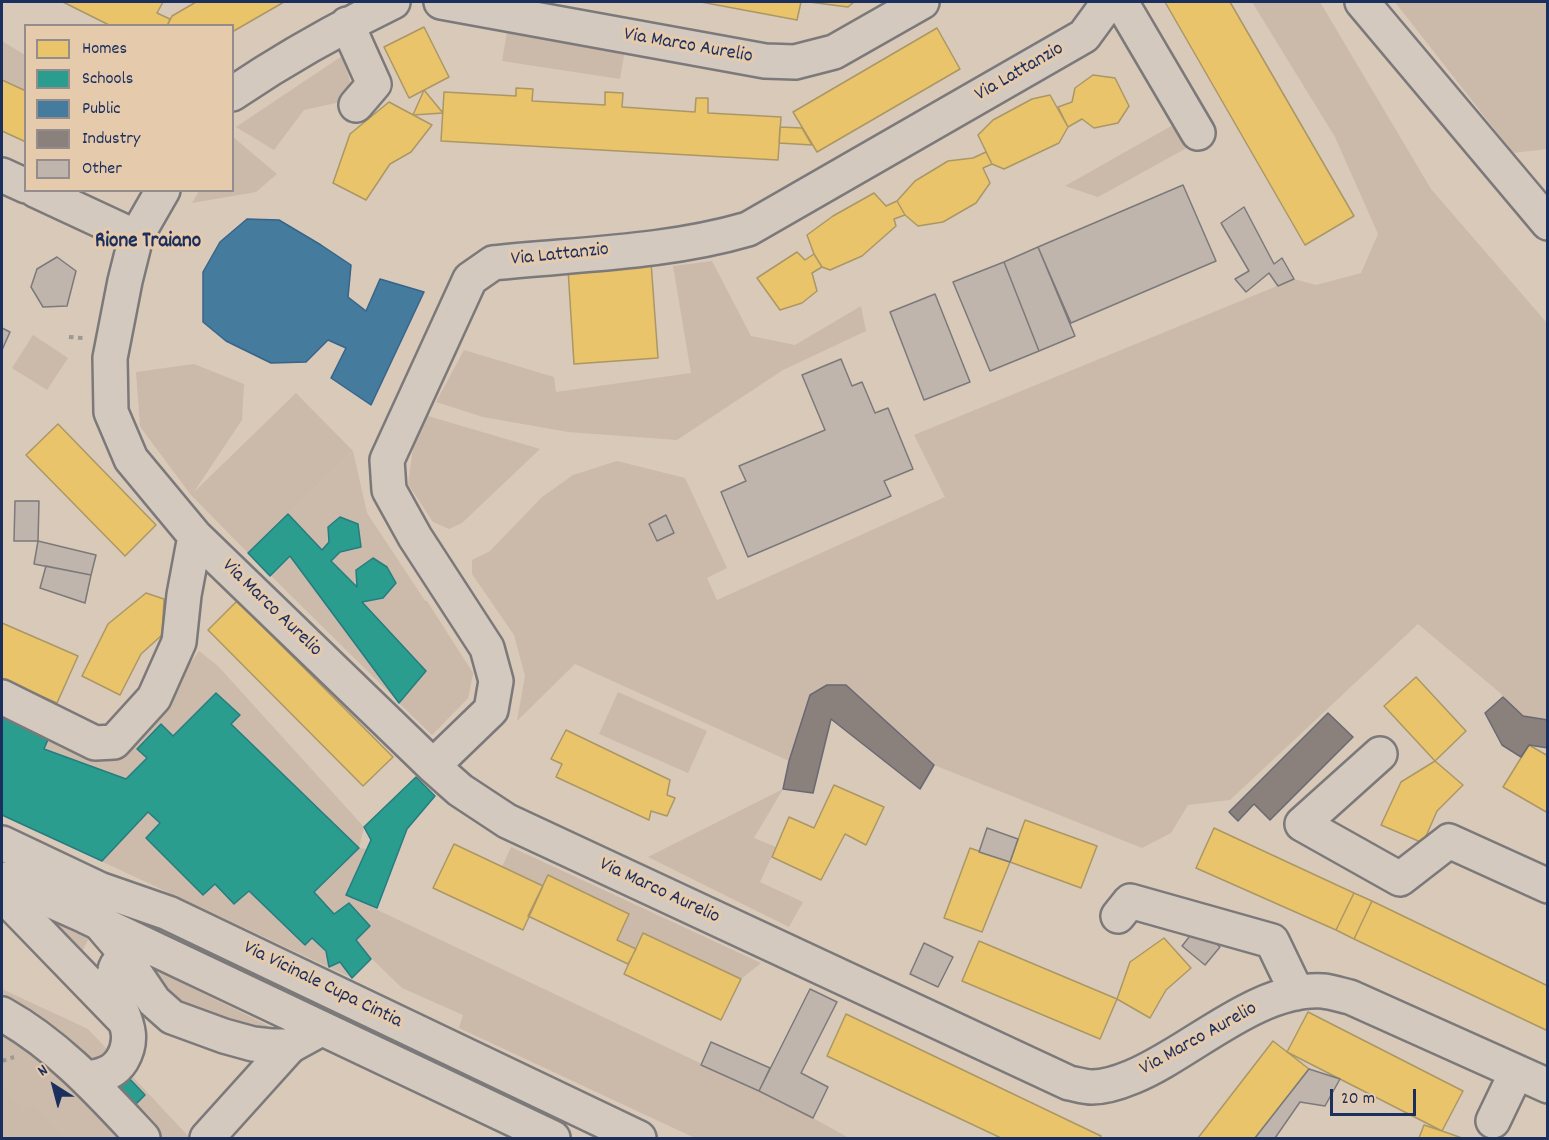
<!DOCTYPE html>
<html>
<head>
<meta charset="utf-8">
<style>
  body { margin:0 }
  #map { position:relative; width:1549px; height:1140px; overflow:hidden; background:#d8c9b9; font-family:Dekko,sans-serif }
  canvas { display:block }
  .frame { position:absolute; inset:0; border:3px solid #1b2f5e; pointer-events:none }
  .legend { position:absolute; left:24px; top:24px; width:210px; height:168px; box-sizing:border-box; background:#e5caac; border:2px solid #948c8d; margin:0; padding:8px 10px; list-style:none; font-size:18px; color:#1b2f5e }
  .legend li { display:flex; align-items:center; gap:12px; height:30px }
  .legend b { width:30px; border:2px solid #948c8d }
  .north { position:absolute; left:24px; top:1056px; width:60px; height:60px; -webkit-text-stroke:4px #e5caac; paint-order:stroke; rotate:324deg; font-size:16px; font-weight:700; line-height:24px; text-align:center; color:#1b2f5e }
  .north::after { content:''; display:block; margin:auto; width:21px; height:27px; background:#1b2f5e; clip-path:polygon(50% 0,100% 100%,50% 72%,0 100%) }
  .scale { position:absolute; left:1330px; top:1089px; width:86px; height:27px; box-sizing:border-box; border:3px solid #1b2f5e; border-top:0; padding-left:8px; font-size:18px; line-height:21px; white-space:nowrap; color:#1b2f5e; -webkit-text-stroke:4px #e5caac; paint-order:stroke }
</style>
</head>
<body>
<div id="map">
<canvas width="1549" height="1140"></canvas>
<div class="frame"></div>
<ul class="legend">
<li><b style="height:16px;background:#e9c46a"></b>Homes</li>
<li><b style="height:16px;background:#2a9d8f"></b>Schools</li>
<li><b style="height:16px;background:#457b9d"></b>Public</li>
<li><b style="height:16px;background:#8a817c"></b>Industry</li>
<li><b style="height:16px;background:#bfb5ac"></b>Other</li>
</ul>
<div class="north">N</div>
<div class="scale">20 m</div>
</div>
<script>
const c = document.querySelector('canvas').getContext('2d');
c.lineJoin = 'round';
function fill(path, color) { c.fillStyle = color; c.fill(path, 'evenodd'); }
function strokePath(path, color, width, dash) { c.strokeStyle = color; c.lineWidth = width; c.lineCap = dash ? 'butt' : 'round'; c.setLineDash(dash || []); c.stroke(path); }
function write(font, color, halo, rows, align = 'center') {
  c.font = font + ' Dekko,sans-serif'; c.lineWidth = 6; c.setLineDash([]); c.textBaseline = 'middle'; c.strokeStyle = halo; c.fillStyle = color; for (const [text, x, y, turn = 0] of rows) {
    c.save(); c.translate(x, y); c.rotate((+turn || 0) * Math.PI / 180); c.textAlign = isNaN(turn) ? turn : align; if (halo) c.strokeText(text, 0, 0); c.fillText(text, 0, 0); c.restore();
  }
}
fill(new Path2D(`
  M353,451L367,513L473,673L468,698L432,735L248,553Z
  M199,651L218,666L364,827L359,848L315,892L349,903L370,926L356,940L371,959L352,978L2,815V701L109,758L152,716Z
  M2,989L88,1029L190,1138H2Z`), '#cba');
fill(new Path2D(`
  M1252,2H1320L1431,189L1547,323V720L1523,716L1499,692L1418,624L1230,800L1188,805L1171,833L1142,848L934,765L846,685H827L810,695L789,761L575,664L517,721L525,676L514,635L472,574V560L490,551L542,497L573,475L617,461L685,478L727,568L707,578L717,600L945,497L914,435L1294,279L1316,285L1361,273L1378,234L1335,137ZM666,515L674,533L657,540L649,524Z
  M1395,2H1547V149L1513,153Z
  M507,32L625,50L620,79L502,61Z
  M2,41L25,55V91L2,80Z
  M342,56L352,87L345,101L304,110L274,150L236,127Z
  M1180,121L1194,144L1098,197L1065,186Z
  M233,137L277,174L256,192L192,203L199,191L232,190Z
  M712,261L751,336L795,345L861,306L866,331L783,370L677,440L568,432L483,417L436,402L464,350L554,377L556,392L691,373L673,266Z
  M33,335L68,358L47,390L12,368Z
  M194,364L244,384L242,420L194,492L296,393L353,451L248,553L191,495L144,432L140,426L136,372Z
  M428,416L540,449L462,523L449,529L433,522L408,484L414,441Z
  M383,598L427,601L473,673L468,698L432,735L399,703L426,671L362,602Z
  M618,692L707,731L688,773L599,734Z
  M783,789L754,838L776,847L760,882L803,902L789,927L648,857Z
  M511,847L761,963L741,979L636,949L617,940L543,886L502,867Z
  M359,848L367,849L346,895L759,1091L813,1118L849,1138H695L459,1028L463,1015L402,988L371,958L356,940L370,926L349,903L334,914L314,892Z
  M34,909L89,938L80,956Z
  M156,970L277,1030L224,1019L173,1003Z
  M2,1089L24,1112L33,1105L64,1138H2Z`), '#cbbaa9');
const homes = new Path2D(`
  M63,2H163L157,13L170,19L167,26H111Z
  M196,2H284L232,32V26H167L172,16Z
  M701,2H801L797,20Z
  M809,2H854L848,7Z
  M1165,2H1230L1354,216L1305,245Z
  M424,27L449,77L409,98L384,47Z
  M937,28L960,69L817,152L793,112Z
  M1093,75L1115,78L1129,106L1118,123L1094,128L1082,119L1068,127L1058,107L1072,102L1075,88Z
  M2,80L26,91V142L2,131Z
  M516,88L533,89L532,101L605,105V92L623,93L622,107L695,112L696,98H708V113L781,117L778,160L441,141L444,92L516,96Z
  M424,90L443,113L413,115Z
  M1050,95L1068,127L1059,143L1004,169L992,164L978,135L993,120L1032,99Z
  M389,102L432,125L411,152L390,164L366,200L333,183L350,134Z
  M780,127L802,128L812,145L779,143Z
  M986,152L992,164L983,168L990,183L976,203L943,222L918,226L905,215L897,201L915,181L948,161L973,158Z
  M874,193L886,206L897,201L905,215L894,219L896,226L862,256L830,270L822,267L814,254L807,235L833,216Z
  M797,252L805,260L814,254L822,267L812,273L817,291L802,303L780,310L757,278Z
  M651,262L658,358L574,364L568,269Z
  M58,424L156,525L125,556L26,455Z
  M146,593L164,599L162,635L141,654L120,695L82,676L108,624Z
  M237,601L393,757L363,786L208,630Z
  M2,623L78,656L57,703L2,679Z
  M1416,677L1466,731L1435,761L1384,706Z
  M566,730L670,780L667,795L675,798L667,816L651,811L649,820L556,777L562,764L551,759Z
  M1529,745L1548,756V813L1503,787Z
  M1435,761L1463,785L1437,811L1423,843L1381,825L1401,782Z
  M834,785L884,807L866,845L845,834L821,880L772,857L789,817L814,828Z
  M1025,820L1097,846L1081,888L1010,862Z
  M1214,828L1354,893L1336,930L1196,868Z
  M454,844L543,886L523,930L433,888Z
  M970,848L1010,862L982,932L944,918Z
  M548,875L629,914L617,940L636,949L628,964L528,916Z
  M1354,893L1372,901L1354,939L1336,930Z
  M1372,901L1548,986V1031L1354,939Z
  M643,933L741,979L721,1020L624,974Z
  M1164,938L1191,968L1166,990L1150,1018L1117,999L1130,962Z
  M979,941L1117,999L1100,1039L962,981Z
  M1308,1012L1463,1091L1442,1131L1287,1052Z
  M846,1014L1101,1136L1100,1138H1001L827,1056Z
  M1273,1041L1309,1069L1255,1138H1198Z
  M1424,1125L1442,1131L1462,1138H1419Z`);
fill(homes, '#e9c46a');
strokePath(homes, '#ab9766', 1.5);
const schools = new Path2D(`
  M288,514L322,550L329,542L328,527L340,517L358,524L361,547L340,552L331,561L357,587L356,570L373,558L387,567L396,583L383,598L362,602L426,671L399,703L290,556L270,576L248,553Z
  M216,693L240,715L231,724L359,848L314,892L334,914L349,903L370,926L356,940L371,959L352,978L340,962L329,967L326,951L312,938L305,945L249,891L234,904L215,884L203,895L146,838L160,823L148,812L102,861L2,815V706L52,730L44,749L126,779L147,758L137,749L161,724L173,736Z
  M416,777L435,796L407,829L377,908L346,895L371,840L364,827Z
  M126,1075L145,1095L135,1105L116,1086Z`);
fill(schools, '#2a9d8f');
strokePath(schools, '#267c80', 1.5);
const public = new Path2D(`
  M247,219L279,220L321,245L351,265L348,297L366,311L380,279L424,292L371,405L331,378L346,348L328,340L306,362L271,363L226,341L203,322V272L220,242Z`);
fill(public, '#457b9d');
strokePath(public, '#38648a', 1.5);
const industry = new Path2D(`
  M827,685H846L934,765L920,789L831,719L813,793L783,789L789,761L810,695Z
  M1503,697L1523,716L1548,720V748L1529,745L1521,757L1502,745L1485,713Z
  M1328,713L1353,737L1270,820L1254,804L1238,821L1229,812Z`);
fill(industry, '#8a817c');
strokePath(industry, '#696873', 1.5);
const building = new Path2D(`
  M1183,185L1216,261L1071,323L1038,247Z
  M1244,207L1274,264L1282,258L1294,279L1278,286L1269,273L1246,292L1235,279L1249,271L1221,223Z
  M1038,247L1075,336L1039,351L1004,262Z
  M57,257L76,271L67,306L43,307L31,287L37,269Z
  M1004,262L1039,351L990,371L953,282Z
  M935,294L970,382L924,400L890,312Z
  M2,328L10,332L2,350Z
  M841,359L852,386L862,382L875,413L888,408L913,469L884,481L891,496L748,557L721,492L746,481L739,466L825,430L802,375Z
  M15,501H39L38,541H14Z
  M666,515L674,533L657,541L649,524Z
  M38,541L96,555L91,575L34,564Z
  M46,566L91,575L85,603L40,588Z
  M987,828L1018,839L1010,862L979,852Z
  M1197,927L1220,947L1205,965L1182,946Z
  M924,943L953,957L938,987L910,974Z
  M810,989L837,1002L801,1073L828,1087L813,1118L759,1091Z
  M711,1042L770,1068L759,1091L701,1065Z
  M1309,1069L1340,1079L1325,1106L1300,1102L1275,1138H1255Z`);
fill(building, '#bfb5ac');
strokePath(building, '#7c797b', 1.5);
const minor = new Path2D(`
  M441,2L765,61L795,62L834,52L922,2
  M1121,2L1198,133
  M1362,2L1548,223
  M347,24L374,84L356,105
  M232,94C284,59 337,29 393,2
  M2,175L26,186
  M35,190L136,237
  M163,190L136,237L125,281L110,358L111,412L131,459L195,536L433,766L460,790L507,821L1069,1083C1076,1084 1084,1087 1092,1087C1104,1087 1120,1082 1132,1077C1191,1053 1256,987 1323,991C1332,992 1341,995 1350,997L1548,1086
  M2,697L95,743L114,742L154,698L179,642L184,595L195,536
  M1380,754L1302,824L1400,879L1449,841L1548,886
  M433,766L491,710L496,681L487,648L415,537L389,490L387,460L470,279L493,263C577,254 666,253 748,229L1084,36L1103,10L1104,2
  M2,894L124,1020
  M1118,916L1130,901L1272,941L1297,993
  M2,1014C58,1045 100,1092 143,1138
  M86,1078C101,1077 114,1073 122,1060C143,1025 106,1003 115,970C116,964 122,959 126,954
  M1493,1121L1516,1073
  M207,1138L290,1046`);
const major = new Path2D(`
  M2,843L99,889L168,913L639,1138
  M2,879L85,916L553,1138
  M102,926L126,954L131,967L154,1001L172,1017L224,1036L253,1044L271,1046H290L321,1029`);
strokePath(minor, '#7c797b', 38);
strokePath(major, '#7c797b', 38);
strokePath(new Path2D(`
  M69,337L83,338
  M2,1061L14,1057`), '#9c9895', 4, [4.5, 4.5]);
strokePath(minor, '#d3c9be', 33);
strokePath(major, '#d3c9be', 33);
write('20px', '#1b2f5e', '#e5caac', [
  ["Via Marco Aurelio",688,47,10],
  ["Via Lattanzio",1020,73,-30],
  ["Via Lattanzio",560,256,-6],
  ["Via Marco Aurelio",271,609,44],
  ["Via Marco Aurelio",659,892,25],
  ["Via Vicinale Cupa Cintia",322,986,26],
  ["Via Marco Aurelio",1199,1040,-29]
]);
write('bold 21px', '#1b2f5e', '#e5caac', [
  ["Rione Traiano",148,243]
]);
</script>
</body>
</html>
